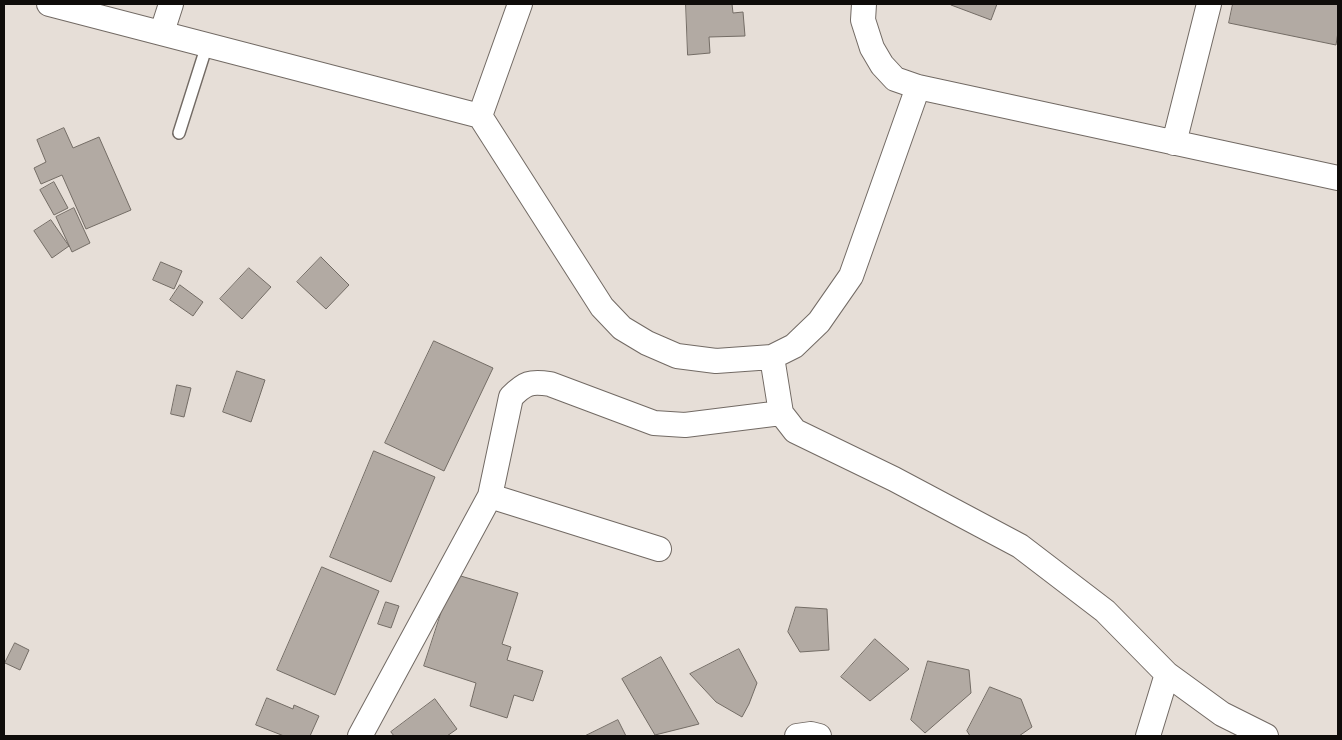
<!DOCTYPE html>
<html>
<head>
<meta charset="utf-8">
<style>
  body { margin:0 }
  #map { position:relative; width:1342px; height:740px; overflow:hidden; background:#e6ded7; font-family:"IBM Plex Sans",sans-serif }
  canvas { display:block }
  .frame { position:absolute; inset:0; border:5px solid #0f0c0a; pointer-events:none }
</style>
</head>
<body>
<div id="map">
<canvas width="1342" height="740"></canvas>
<div class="frame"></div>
</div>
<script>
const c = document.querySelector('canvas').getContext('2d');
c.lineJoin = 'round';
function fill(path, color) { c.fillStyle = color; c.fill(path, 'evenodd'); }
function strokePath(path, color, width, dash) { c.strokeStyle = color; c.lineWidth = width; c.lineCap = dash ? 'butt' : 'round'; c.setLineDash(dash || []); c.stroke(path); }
const building = new Path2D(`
  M686,4H732L733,13L743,12L745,36L709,37L710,53L688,55Z
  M951,4H997L991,20L951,5Z
  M1233,4H1338V32L1336,45L1229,23Z
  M64,128L73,148L99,137L131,210L86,229L62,175L41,184L34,168L46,162L37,140Z
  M54,182L68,208L54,215L40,190Z
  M74,208L90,243L72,252L56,217Z
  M51,220L69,246L52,258L34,231Z
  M321,257L349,285L326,309L297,282Z
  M161,262L182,271L174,289L153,280Z
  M249,268L271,287L242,319L220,299Z
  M180,285L203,302L193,316L170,300Z
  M434,341L493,368L444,471L385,443Z
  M237,371L265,380L251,422L223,412Z
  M177,385L191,388L184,417L171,414Z
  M374,451L435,477L391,582L330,557Z
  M322,567L379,591L335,695L277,670Z
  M454,574L518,593L502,644L511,647L507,660L543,671L533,701L514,695L507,718L470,706L476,683L424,666Z
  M386,602L399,606L391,628L378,624Z
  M796,607L827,609L829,650L800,652L788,632Z
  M875,639L909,669L870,701L841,677Z
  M15,643L29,650L20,670L5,663Z
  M739,649L757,683L749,704L742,717L716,702L690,674Z
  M661,657L699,724L655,735L622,679Z
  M928,661L969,670L971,693L925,733L911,720Z
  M990,687L1021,699L1032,727L1019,736H970L967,731Z
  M267,698L293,709L294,705L319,716L310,736H284L256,725Z
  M435,699L457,729L447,736H394L391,732Z
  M618,720L626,736H585Z`);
fill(building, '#b2aaa3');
strokePath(building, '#736c65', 1);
const service = new Path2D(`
  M179,133L207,45`);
const minor = new Path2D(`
  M49,4L480,116L602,307L622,328L647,343L677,356L716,361L772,357L794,346L819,322L851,276L918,87
  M864,4L863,20L872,48L882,65L895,79L918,87L1338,178
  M162,32L171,4
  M480,116L520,4
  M1174,143L1209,4
  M772,357L781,413L795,431L894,479L1020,546L1105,611L1167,674L1148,736
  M490,496L659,549
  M1167,674L1222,714L1266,736
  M360,736L490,496L511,397C525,383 530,381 550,384L654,423L685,425L781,413
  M797,736L811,734L819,736`);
strokePath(service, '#726a64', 14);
strokePath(minor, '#726a64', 26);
strokePath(service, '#fff', 11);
strokePath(minor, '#fff', 24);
</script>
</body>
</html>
